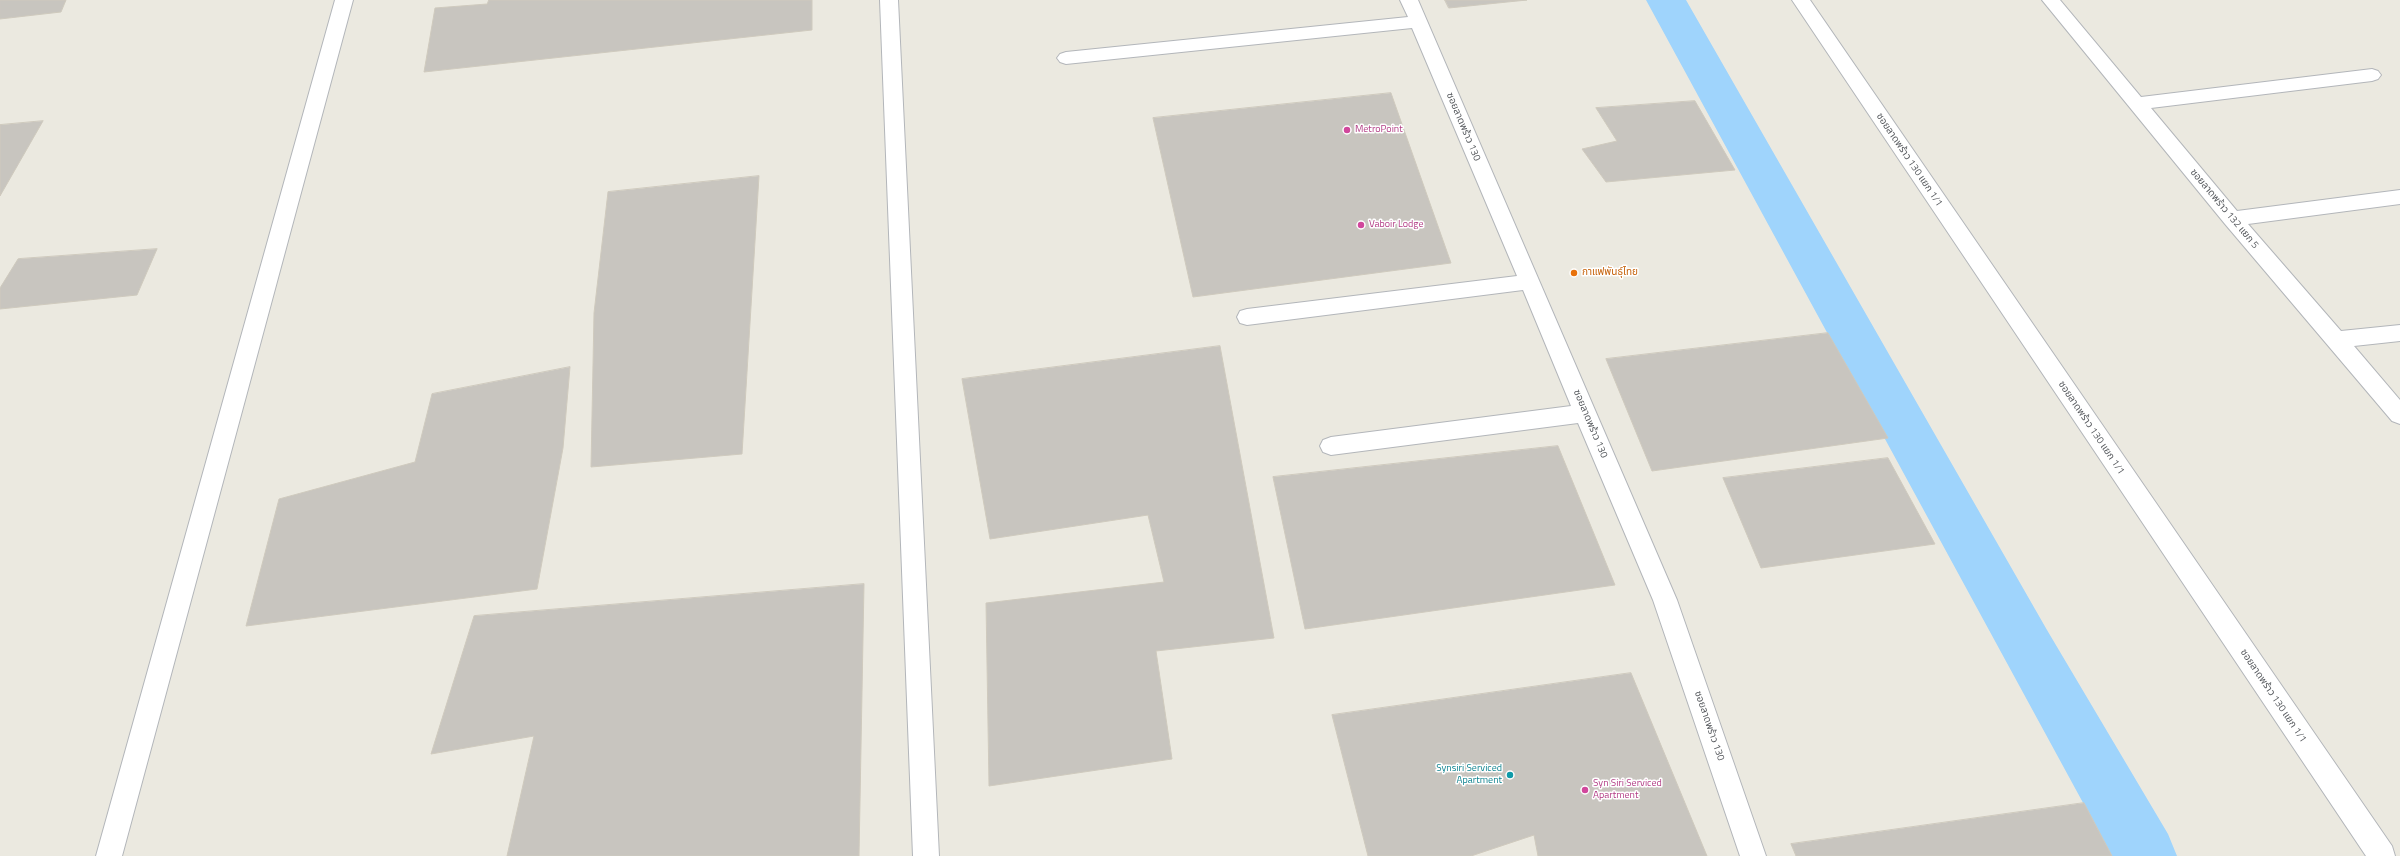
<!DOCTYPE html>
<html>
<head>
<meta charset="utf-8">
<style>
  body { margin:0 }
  canvas { display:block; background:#ebe9e0 }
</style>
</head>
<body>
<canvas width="2400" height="856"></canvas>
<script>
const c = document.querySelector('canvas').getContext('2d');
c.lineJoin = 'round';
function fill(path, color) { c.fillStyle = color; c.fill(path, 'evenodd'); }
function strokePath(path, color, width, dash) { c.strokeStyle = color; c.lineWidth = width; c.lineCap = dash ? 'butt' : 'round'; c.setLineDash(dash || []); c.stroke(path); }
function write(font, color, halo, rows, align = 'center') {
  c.font = font + ' "Titillium Web","Noto Sans Thai",sans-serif'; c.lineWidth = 3; c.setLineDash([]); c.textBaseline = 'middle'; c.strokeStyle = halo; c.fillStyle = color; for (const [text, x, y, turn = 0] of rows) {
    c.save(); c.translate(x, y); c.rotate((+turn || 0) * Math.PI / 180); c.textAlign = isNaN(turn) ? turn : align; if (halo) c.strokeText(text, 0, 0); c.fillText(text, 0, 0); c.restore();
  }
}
fill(new Path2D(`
  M1646,0H1686L2047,630L2168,834L2177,856H2112Z`), '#9fd4fc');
const building = new Path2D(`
  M0,0H66L61,12L0,19Z
  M489,0H812V30L424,72L435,8L487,4Z
  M1445,0H1527L1449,8Z
  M1391,93L1451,263L1193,297L1153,118Z
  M1695,101L1735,170L1606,182L1582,149L1617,141L1596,108Z
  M43,121L0,196V125Z
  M759,176L742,454L591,467L594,313L608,192Z
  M157,249L137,295L0,309V288L18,259Z
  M1828,333L1888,438L1652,471L1606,359Z
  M1220,346L1274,638L1156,651L1172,759L989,786L986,603L1164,582L1148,515L990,539L962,379Z
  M570,367L563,448L537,589L246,626L279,499L415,462L432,394Z
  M1558,446L1615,585L1305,629L1273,477Z
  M1888,458L1935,544L1761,568L1723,478Z
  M864,584L859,856H507L534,736L431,754L474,616Z
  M1631,673L1707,856H1538L1534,835L1471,856H1368L1332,715Z
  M2084,803L2112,856H1796L1791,844Z`);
fill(building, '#c8c5bf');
strokePath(building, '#cfcabe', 1);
const minor = new Path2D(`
  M335,0H353L122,856H96Z
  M880,0H898L939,856H913Z
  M1400,0H1418L1677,600L1766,856H1740L1653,600L1578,423L1331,455L1323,452L1320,446L1323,440L1331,437L1571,406L1523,290L1247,325L1240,323L1237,317L1240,311L1247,309L1517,276L1412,28L1066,64L1060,62L1057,58L1060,54L1066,52L1408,17Z
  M1792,0H1810L2392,846L2395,856H2366Z
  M2042,0H2060L2141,97L2372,69L2378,71L2381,75L2378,79L2372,81L2151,108L2237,211L2400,190V204L2248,224L2341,331L2400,325V341L2354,346L2400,400V424L2392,421L2225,224Z`);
strokePath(minor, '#b3b6ba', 2);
fill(minor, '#fff');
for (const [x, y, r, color] of [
  [1347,130,4,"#d1479c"],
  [1361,225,4,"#d1479c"],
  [1574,273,4,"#e8710a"],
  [1510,775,4,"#0f9aa8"],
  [1585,790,4,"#d1479c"]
]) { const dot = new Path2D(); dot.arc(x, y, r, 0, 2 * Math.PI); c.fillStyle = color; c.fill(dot); strokePath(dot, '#fff', 1.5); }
write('10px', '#595c60', '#fff', [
  ["ซอยลาดพร้าว 130",1463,127,67],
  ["ซอยลาดพร้าว 130 แยก 1/1",1909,160,56],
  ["ซอยลาดพร้าว 132 แยก 5",2224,209,50],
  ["ซอยลาดพร้าว 130",1590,424,67],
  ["ซอยลาดพร้าว 130 แยก 1/1",2091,428,56],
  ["ซอยลาดพร้าว 130 แยก 1/1",2273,696,56],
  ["ซอยลาดพร้าว 130",1709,726,71]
]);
write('10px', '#b23c85', '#fff', [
  ["MetroPoint",1355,130],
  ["Vaboir Lodge",1369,225],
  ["Syn Siri Serviced",1593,784],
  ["Apartment",1593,796]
], 'left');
write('10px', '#c56008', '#fff', [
  ["กาแฟพันธุ์ไทย",1582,273]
], 'left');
write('10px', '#0d838f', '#fff', [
  ["Synsiri Serviced",1502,769],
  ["Apartment",1502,781]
], 'right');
</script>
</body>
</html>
